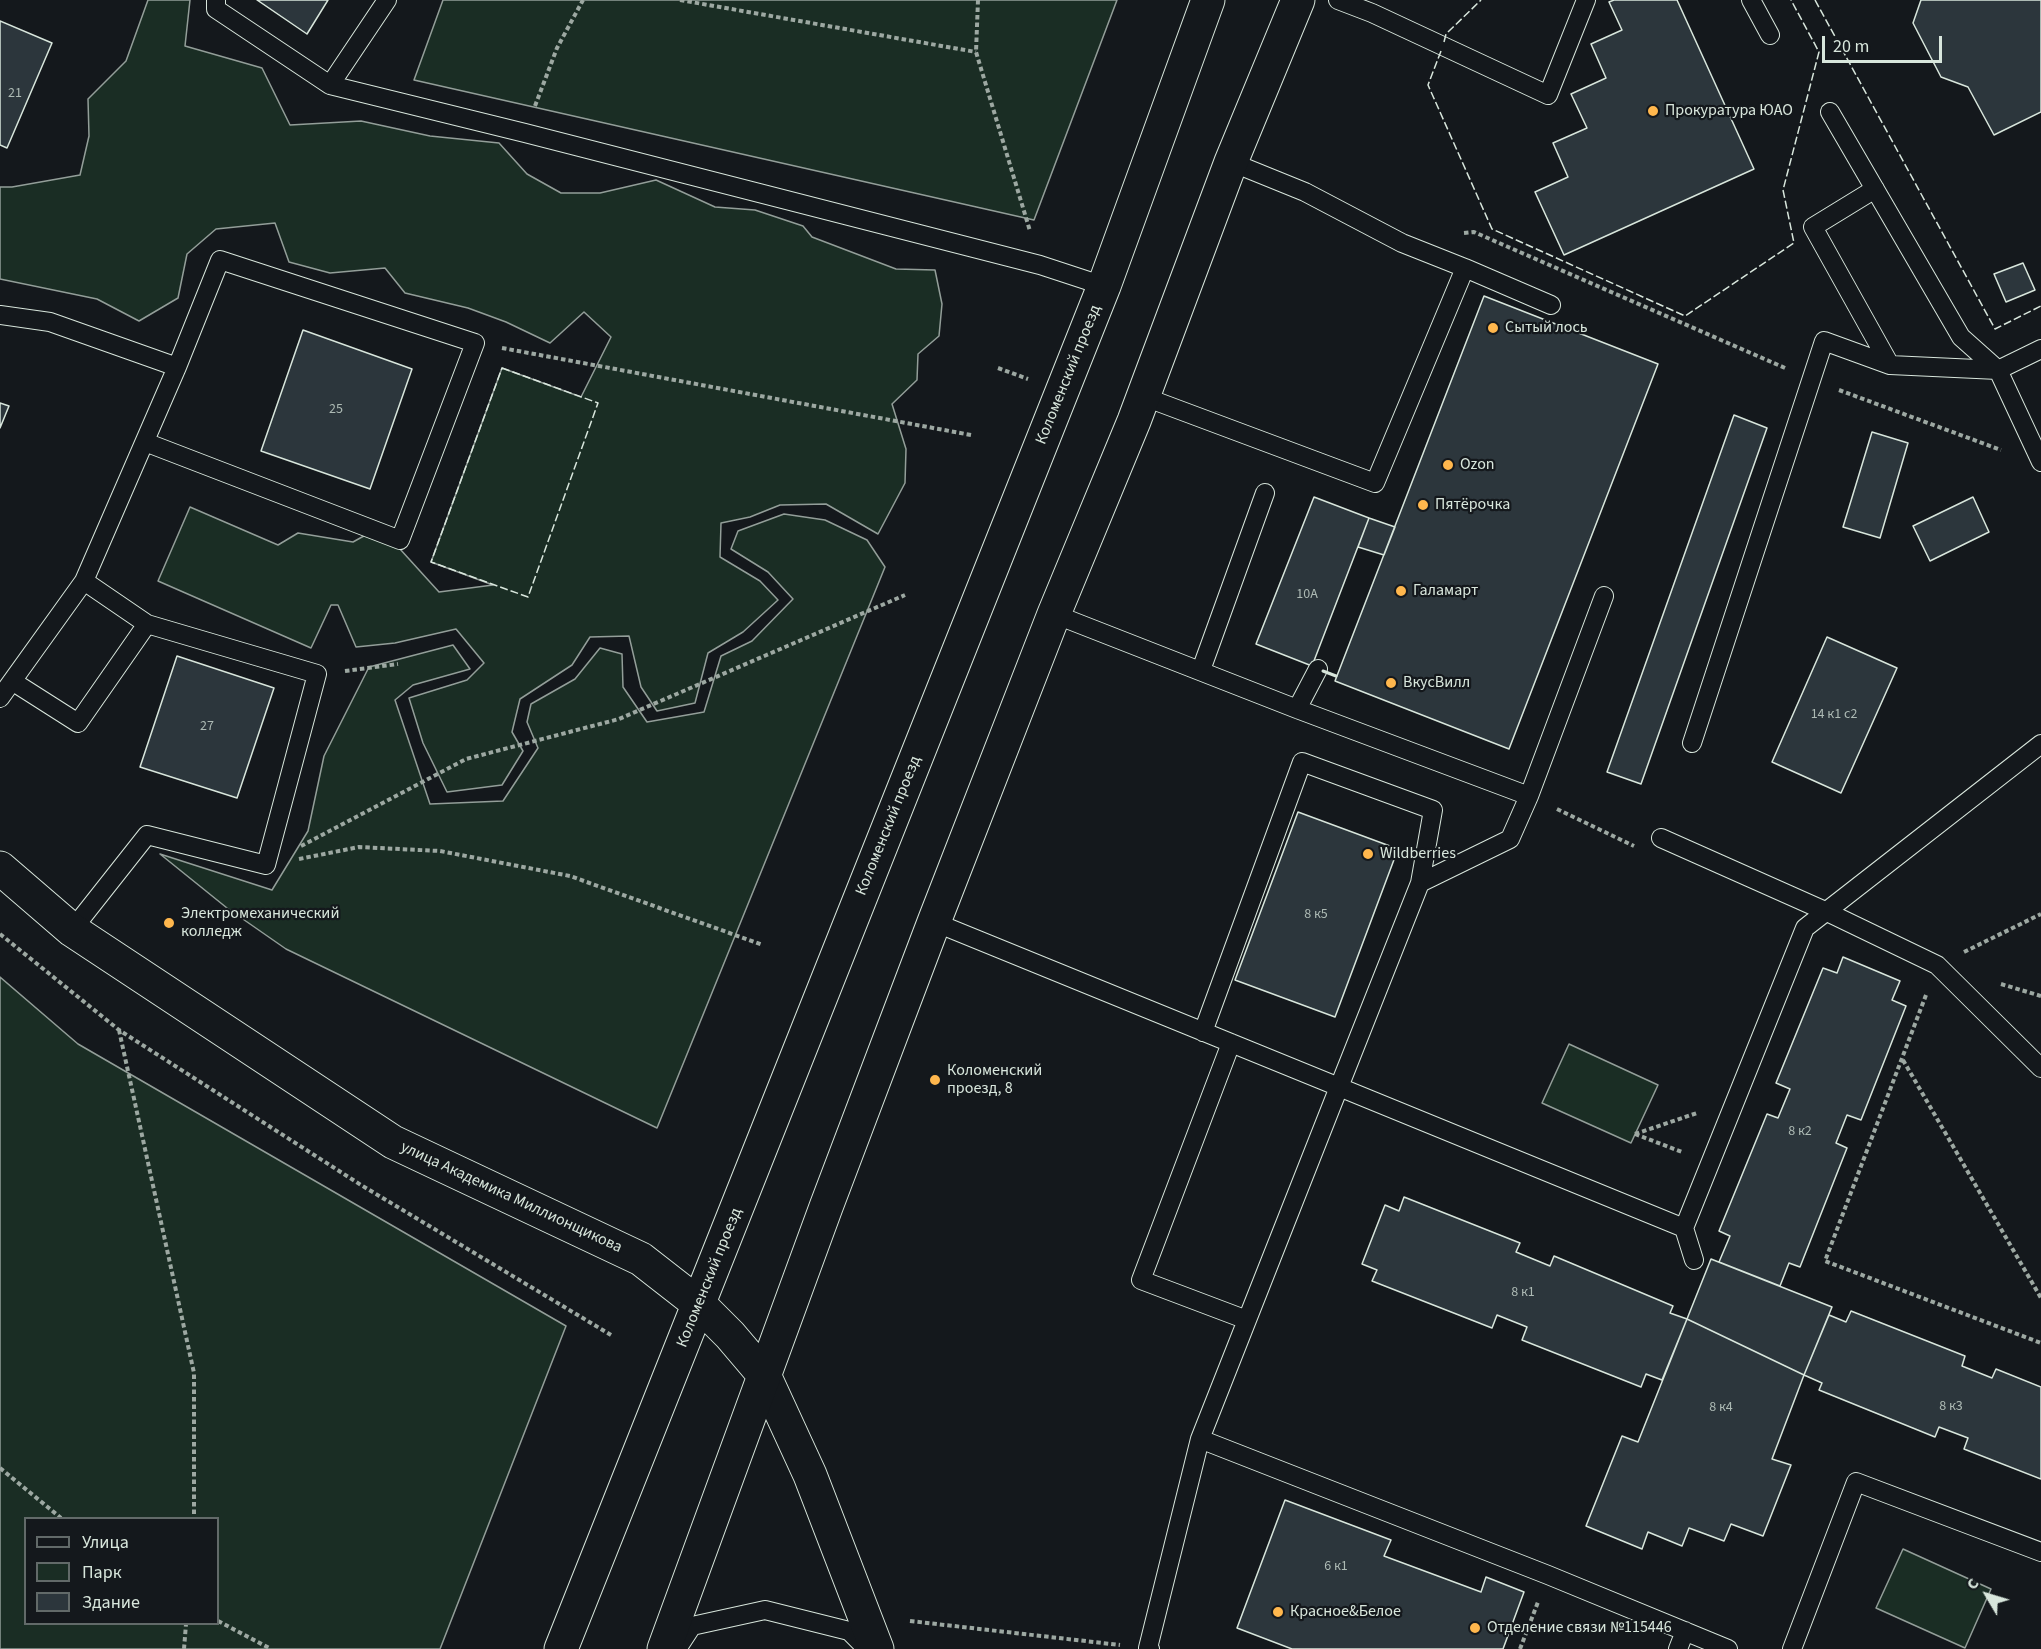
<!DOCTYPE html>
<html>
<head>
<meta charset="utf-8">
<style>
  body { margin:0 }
  #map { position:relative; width:2041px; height:1649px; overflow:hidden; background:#14181c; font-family:"Source Sans 3",sans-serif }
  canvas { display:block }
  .legend { position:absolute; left:24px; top:1517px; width:195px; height:108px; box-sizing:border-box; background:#14181c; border:2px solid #626a69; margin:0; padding:8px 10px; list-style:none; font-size:18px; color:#d8e6dc }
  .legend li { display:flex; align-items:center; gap:12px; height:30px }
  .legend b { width:30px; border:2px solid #626a69 }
  .north { position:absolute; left:1957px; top:1565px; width:60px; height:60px; -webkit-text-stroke:4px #14181c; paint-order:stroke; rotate:308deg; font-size:16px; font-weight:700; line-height:24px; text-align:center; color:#d8e6dc }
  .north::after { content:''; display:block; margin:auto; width:21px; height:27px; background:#d8e6dc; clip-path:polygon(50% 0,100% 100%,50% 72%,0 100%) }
  .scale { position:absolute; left:1822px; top:36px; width:120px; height:27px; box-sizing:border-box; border:3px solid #d8e6dc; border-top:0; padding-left:8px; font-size:18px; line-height:21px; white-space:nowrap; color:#d8e6dc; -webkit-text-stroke:4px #14181c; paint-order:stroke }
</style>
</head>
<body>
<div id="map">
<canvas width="2041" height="1649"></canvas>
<ul class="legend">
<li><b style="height:8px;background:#14181c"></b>Улица</li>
<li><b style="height:16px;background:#1a2d24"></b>Парк</li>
<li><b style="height:16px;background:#2c363c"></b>Здание</li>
</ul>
<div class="north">С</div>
<div class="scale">20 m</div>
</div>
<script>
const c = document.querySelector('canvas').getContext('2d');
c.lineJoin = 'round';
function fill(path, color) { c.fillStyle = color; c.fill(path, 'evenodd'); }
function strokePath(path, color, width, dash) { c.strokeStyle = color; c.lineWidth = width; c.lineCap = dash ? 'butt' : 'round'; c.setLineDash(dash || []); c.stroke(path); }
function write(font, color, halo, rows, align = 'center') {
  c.font = font + ' "Source Sans 3",sans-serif'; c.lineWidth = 4.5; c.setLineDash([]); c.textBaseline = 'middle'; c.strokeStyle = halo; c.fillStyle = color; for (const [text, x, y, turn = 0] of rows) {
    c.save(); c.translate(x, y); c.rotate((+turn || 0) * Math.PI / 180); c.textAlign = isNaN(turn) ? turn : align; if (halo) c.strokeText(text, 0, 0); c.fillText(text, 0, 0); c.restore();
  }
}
const green = new Path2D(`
  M148,0H190L185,46L262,68L290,125L361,121L430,136L499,143L527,174L561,193H600L656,180L715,207L755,210L803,226L812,237L896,269L935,270L942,304L939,336L918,354L917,380L892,404L906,449L905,483L878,534L826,504L780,505L750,517L721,523L720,557L760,581L778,600L743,632L708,653L695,703L657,711L641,687L629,636L590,637L572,665L520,699L512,732L523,751L502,785L447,792L423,743L409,698L467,680L484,663L456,629L395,643L356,647L338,605H331L311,648L158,581L190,507L278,545L298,533L353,542L380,527L439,592L493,585L431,562L502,368L581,397L611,337L584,312L550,343L506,322L468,308L405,293L385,268L330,273L289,262L275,223L216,229L187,254L178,298L139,321L97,299L0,279V187H12L80,175L89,136L88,99L126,61Z
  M443,0H1117L1034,220L414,80Z
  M784,514L825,520L867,540L885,567L657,1128L286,949L227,908L160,854L272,890L308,831L324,756L369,667L453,645L470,669L413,685L395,700L430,804L503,801L538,748L527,722L531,704L575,679L600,648L622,654L623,687L647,722L704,712L721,656L752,641L793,599L768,572L731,549L738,531Z
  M0,977L78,1044L566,1326L440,1649H0ZM26,1518H218V1624H26Z
  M1569,1044L1658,1085L1631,1143L1542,1103Z
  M1903,1549L1991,1589L1965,1648L1876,1608Z`);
fill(green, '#1a2d24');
strokePath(green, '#939e99', 1.5);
const building = new Path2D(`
  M257,0H328L307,34Z
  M1614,0H1677L1754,169L1564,255L1535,192L1568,177L1553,143L1587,128L1571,94L1606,78L1591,44L1622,30L1609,2Z
  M1921,0H2041V112L1994,135L1968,87L1941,77L1913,23Z
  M0,21L52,43L7,148L0,145Z
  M2023,263L2035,290L2006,302L1994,274Z
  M1484,296L1658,364L1509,749L1335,681Z
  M303,330L412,369L370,489L261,451Z
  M0,403L9,406L0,428Z
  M1734,415L1767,428L1641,784L1607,772Z
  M1872,432L1908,443L1880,538L1843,527Z
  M1314,497L1369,518L1312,666L1256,644Z
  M1973,497L1989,532L1930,561L1913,526Z
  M1369,518L1395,527L1384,555L1358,547Z
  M1827,637L1897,668L1841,793L1772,762Z
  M177,656L274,688L237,798L140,767Z
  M1298,812L1398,849L1335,1017L1235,980Z
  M1843,957L1900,981L1892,1000L1906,1006L1861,1120L1847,1115L1836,1143L1847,1148L1800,1267L1789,1263L1780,1286L1719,1262L1730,1236L1719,1231L1767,1114L1778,1118L1790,1089L1776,1083L1823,968L1837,973Z
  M1404,1197L1520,1243L1516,1252L1550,1266L1554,1256L1673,1306L1670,1313L1687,1319L1662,1380L1646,1374L1641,1387L1522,1340L1527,1327L1497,1315L1492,1328L1372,1281L1377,1270L1362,1264L1385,1205L1399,1211Z
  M1711,1259L1832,1307L1804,1375L1687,1319Z
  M1851,1311L1965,1356L1962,1366L1992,1378L1996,1369L2041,1387V1479L1964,1449L1968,1438L1939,1427L1935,1437L1819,1390L1822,1383L1804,1375L1829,1315L1846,1322Z
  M1687,1319L1804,1375L1772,1459L1791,1465L1763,1536L1731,1524L1724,1541L1689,1528L1682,1546L1648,1532L1642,1549L1586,1526L1622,1436L1638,1442Z
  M1285,1500L1391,1540L1384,1556L1481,1592L1486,1577L1524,1592L1503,1649H1292L1237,1628Z`);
fill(building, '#2c363c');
strokePath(building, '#d8e6dc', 1.5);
const lane = new Path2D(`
  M216,0V9L330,85L387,0
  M1338,0L1372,13L1548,95L1586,0
  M1751,0L1770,35
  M330,85L525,133L1040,265L1104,286
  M1830,112L1961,337L1998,370L2041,462
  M1875,189L1813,227L1890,365
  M1465,268L1551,305
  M0,315L50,322L177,367L84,581L0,698
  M1142,396L1375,483L1465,268L1402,243L1305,192L1231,162
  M145,442L400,540L475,343L220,260L177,367
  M1054,614L1297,709L1529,796
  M1201,670L1265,493
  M12,681L78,723L147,624L84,581
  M1297,709L1318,669
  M1692,743L1824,341L1890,365L1998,370L2041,349
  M1661,838L1825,911L1937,965L2041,1068
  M1420,883L1510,839L1529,796L1604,596
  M934,922L1339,1087L1200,1439L1148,1648L1150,1649
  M72,930L147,835L266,865L317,674L147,624
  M1203,1032L1302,762L1433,810L1420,883L1339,1087L1684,1228L1805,928L2041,744
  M1231,1043L1141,1280L1247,1320
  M1684,1228L1694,1260
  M1200,1439L1548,1575L1728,1649
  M677,1649L692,1626L765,1610L849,1631L867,1649
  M1678,1649L1685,1631
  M1792,1649L1856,1482L2041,1552`);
const street = new Path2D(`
  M764,1375L810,1475L877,1649`);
const secondary = new Path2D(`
  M0,868L72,930L393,1142L641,1259L700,1305L730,1335L764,1375
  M561,1649L1104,286L1208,0
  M664,1649L826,1207L934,922L1054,614L1134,421L1231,162L1298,0`);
strokePath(lane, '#d8e6dc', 20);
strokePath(street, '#d8e6dc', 35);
strokePath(secondary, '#d8e6dc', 35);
strokePath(new Path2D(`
  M680,0L976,52
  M978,0L976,52L1030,231
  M535,106L557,48L583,0
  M1464,233L1474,232L1785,368
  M502,348L971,435
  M998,368L1028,379
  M1839,390L2001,450
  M345,671L398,664
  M1557,809L1634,846
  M301,846L466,759L619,719L905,595
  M299,859L359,847L440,851L570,876L763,945
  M0,934L119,1030L361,1185L611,1335
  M1964,952L2041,914
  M2001,984L2041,996
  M1926,995L1825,1261L2041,1343
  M119,1030L194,1373V1518
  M1903,1060L2041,1298
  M1635,1134L1697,1113
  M1635,1134L1682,1152
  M0,1468L61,1518
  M218,1621L271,1649
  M910,1621L1120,1645
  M184,1649L186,1624
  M1520,1649L1538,1602`), '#9da8a2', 4, [4.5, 3]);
strokePath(lane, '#14181c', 18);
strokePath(street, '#14181c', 33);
strokePath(secondary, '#14181c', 33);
strokePath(new Path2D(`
  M1815,0L1995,329L2041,306
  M1444,42L1446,34L1481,0
  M1441,51L1428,85L1492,229L1685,316L1794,243L1783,190L1819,52L1791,0
  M502,368L598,403L528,597L431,562Z`), '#d8e6dc', 1.5, [8, 3]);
strokePath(new Path2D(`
  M1323,671L1336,676`), '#d8e6dc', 3);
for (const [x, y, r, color] of [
  [1653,111,6,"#ffb74d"],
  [1493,328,6,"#ffb74d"],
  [1448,465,6,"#ffb74d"],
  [1423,505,6,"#ffb74d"],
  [1401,591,6,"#ffb74d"],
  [1391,683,6,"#ffb74d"],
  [1368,854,6,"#ffb74d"],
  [169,923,6,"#ffb74d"],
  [935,1080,6,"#ffb74d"],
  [1278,1612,6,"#ffb74d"],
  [1475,1628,6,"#ffb74d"]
]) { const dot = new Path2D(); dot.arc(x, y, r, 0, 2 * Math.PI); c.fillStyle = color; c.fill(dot); strokePath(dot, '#14181c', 2); }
write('14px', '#adbab4', null, [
  ["21",15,94],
  ["25",336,410],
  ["10А",1307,595],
  ["14 к1 с2",1834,715],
  ["27",207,727],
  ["8 к5",1316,915],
  ["8 к2",1800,1132],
  ["8 к1",1523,1293],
  ["8 к3",1951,1407],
  ["8 к4",1721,1408],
  ["6 к1",1336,1567]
]);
write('16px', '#d8e6dc', '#14181c', [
  ["Прокуратура ЮАО",1665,111],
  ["Сытый лось",1505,328],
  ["Ozon",1460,465],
  ["Пятёрочка",1435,505],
  ["Галамарт",1413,591],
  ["ВкусВилл",1403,683],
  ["Wildberries",1380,854],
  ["Электромеханический",181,914],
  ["колледж",181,932],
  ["Коломенский",947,1071],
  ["проезд, 8",947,1089],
  ["Красное&Белое",1290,1612],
  ["Отделение связи №115446",1487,1628]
], 'left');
write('16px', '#d8e6dc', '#14181c', [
  ["Коломенский проезд",1069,375,-68],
  ["Коломенский проезд",889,826,-68],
  ["улица Академика Миллионщикова",511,1198,25],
  ["Коломенский проезд",710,1278,-68]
]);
</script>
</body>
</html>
